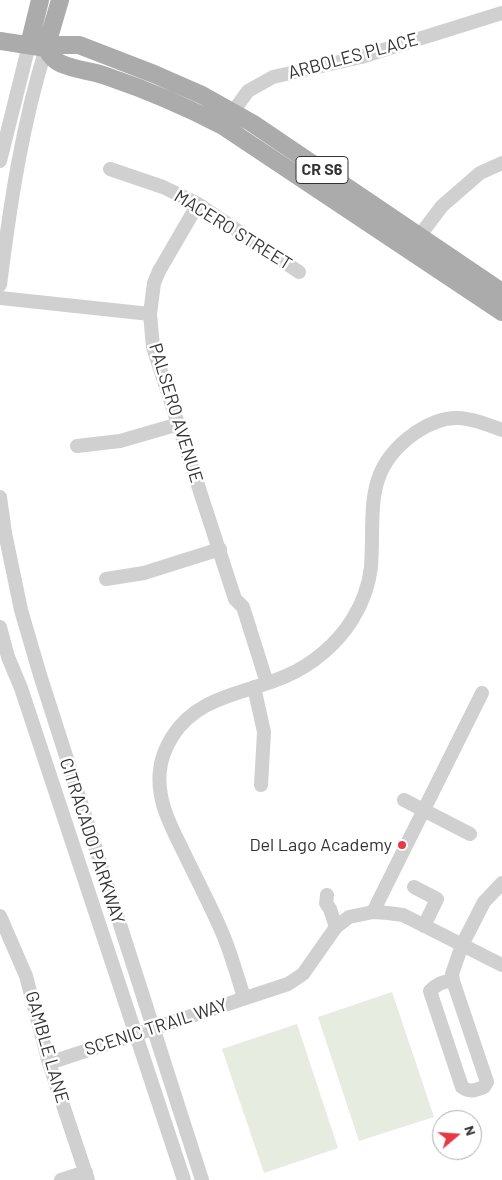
<!DOCTYPE html>
<html>
<head>
<meta charset="utf-8">
<style>
  body { margin:0 }
  #map { position:relative; width:502px; height:1180px; overflow:hidden; background:#fff; font-family:Barlow,sans-serif }
  canvas { display:block }
  .north { position:absolute; left:432px; top:1110px; width:50px; height:50px; box-sizing:border-box; background:#fff; border:1px solid #adadad; border-radius:50%; rotate:72deg; font-size:14px; font-weight:700; line-height:20px; text-align:center; color:#333 }
  .north::after { content:''; display:block; margin:auto; width:18px; height:22px; background:#e63946; clip-path:polygon(50% 0,100% 100%,50% 72%,0 100%) }
</style>
</head>
<body>
<div id="map">
<canvas width="502" height="1180"></canvas>
<div class="north">N</div>
</div>
<script>
const c = document.querySelector('canvas').getContext('2d');
c.lineJoin = 'round';
function fill(path, color) { c.fillStyle = color; c.fill(path, 'evenodd'); }
function strokePath(path, color, width, dash) { c.strokeStyle = color; c.lineWidth = width; c.lineCap = dash ? 'butt' : 'round'; c.setLineDash(dash || []); c.stroke(path); }
function write(font, color, halo, rows, align = 'center') {
  c.font = font + ' Barlow,sans-serif'; c.lineWidth = 5; c.setLineDash([]); c.textBaseline = 'middle'; c.strokeStyle = halo; c.fillStyle = color; for (const [text, x, y, turn = 0] of rows) {
    c.save(); c.translate(x, y); c.rotate((+turn || 0) * Math.PI / 180); c.textAlign = isNaN(turn) ? turn : align; if (halo) c.strokeText(text, 0, 0); c.fillText(text, 0, 0); c.restore();
  }
}
fill(new Path2D(`
  M392,992L434,1117L359,1141L318,1017Z
  M297,1024L338,1148L264,1173L222,1049Z`), '#e6ecdf');
strokePath(new Path2D(`
  M227,120L248,91L273,77L361,57L502,13
  M0,161L29,45
  M110,169L163,187L198,204L299,272
  M198,204L159,271L154,283L150,314L153,347L235,599L243,607L267,683
  M414,243L442,206L480,173L502,163
  M0,285C10,205 22,125 46,48
  M0,298L150,314
  M77,446L120,441L179,424
  M0,497L5,533L21,610L40,675L202,1180
  M106,579L144,573L220,549
  M0,627L8,657L21,688L184,1180
  M254,687L264,732L261,785
  M404,800L470,834
  M414,887L437,899L424,926
  M373,912L388,913L403,915L502,965
  M0,916L26,976L49,1063L88,1180
  M336,927L349,917L373,912L482,693
  M453,981L487,1082L484,1087C476,1090 470,1093 462,1087L430,991C437,984 443,981 453,981L452,974L462,945L484,902L502,883
  M244,998C238,978 232,957 224,937C213,910 199,884 186,857C173,830 156,802 160,770C161,759 166,747 172,737C198,695 246,694 286,676C312,665 337,644 352,620C362,604 369,585 371,567C375,512 362,470 415,433C449,410 467,417 502,430
  M49,1063L288,984L303,974L336,927L330,909L326,903L327,895
  M61,1180L86,1172`), '#d0d0d0', 14);
strokePath(new Path2D(`
  M0,41L46,48L56,45H79L154,74L202,95L252,123L502,292
  M29,45L40,0
  M46,48C50,55 54,61 62,64C76,70 92,71 106,76C147,90 185,106 223,126L502,312
  M46,48L60,0`), '#ababab', 18);
for (const [x, y, r, color] of [
  [402,845,5,"#e63946"]
]) { const dot = new Path2D(); dot.arc(x, y, r, 0, 2 * Math.PI); c.fillStyle = color; c.fill(dot); strokePath(dot, '#fff', 2); }
for (const [x, y, w] of [
  [322,170,52]
]) { const box = new Path2D(); box.roundRect(x - w / 2, y - 13.5, w, 27, 4); c.fillStyle = '#fff'; c.fill(box); strokePath(box, '#333', 1); }
write('bold 16px', '#333', null, [
  ["CR S6",322,170]
]);
write('18px', '#333', '#fff', [
  ["ARBOLES PLACE",353,56,-15],
  ["MACERO STREET",233,230,32],
  ["PALSERO AVENUE",176,413,73],
  ["CITRACADO PARKWAY",92,841,72],
  ["SCENIC TRAIL WAY",156,1027,-18],
  ["GAMBLE LANE",47,1047,74]
]);
write('18px', '#333', '#fff', [
  ["Del Lago Academy",392,845]
], 'right');
</script>
</body>
</html>
